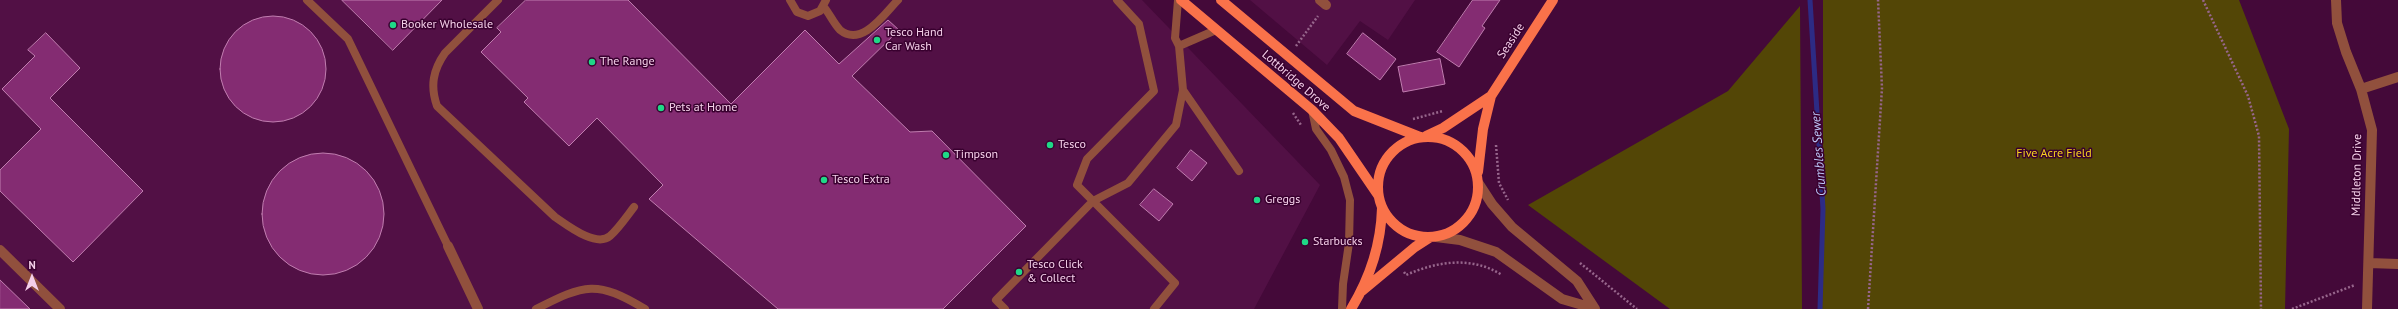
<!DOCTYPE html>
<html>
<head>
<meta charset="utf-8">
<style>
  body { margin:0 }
  #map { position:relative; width:2398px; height:309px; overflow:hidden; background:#440939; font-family:"PT Sans",sans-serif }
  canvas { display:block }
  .north { position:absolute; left:12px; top:257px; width:40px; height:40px; -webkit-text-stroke:3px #39002f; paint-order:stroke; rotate:0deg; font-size:11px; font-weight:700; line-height:16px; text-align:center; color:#f4cfe9 }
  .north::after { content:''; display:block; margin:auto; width:14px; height:18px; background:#f4cfe9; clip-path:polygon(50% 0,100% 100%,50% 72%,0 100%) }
</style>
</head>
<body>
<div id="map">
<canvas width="2398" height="309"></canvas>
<div class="north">N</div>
</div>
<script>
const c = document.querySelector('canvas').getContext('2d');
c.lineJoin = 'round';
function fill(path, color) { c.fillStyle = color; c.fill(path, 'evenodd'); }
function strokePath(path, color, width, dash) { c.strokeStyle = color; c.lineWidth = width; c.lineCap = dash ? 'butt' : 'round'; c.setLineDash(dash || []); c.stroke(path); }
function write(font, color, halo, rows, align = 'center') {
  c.font = font + ' "PT Sans",sans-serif'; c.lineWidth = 3; c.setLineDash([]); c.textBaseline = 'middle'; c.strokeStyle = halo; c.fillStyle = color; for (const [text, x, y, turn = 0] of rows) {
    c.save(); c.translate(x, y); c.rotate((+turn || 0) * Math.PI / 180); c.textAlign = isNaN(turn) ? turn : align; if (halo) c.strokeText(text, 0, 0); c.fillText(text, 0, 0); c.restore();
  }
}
fill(new Path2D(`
  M0,0H1142L1320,185L1254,309H0Z
  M1250,0H1415L1388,40L1360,21L1327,65Z`), '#521045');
fill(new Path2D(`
  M1823,0H2239L2289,129L2285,309H1820L1823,209Z
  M1800,6L1802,309H1670L1528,205L1728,91Z`), '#534606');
strokePath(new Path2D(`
  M1810,0L1823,209L1820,309`), '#2d2b85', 5);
const building = new Path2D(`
  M342,0H442L393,50Z
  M526,0H628L731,104L805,30L839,64L888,20L899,30L852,76L910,132L932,131L1026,226L943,309H778L649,199L663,185L597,118L569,146L524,102L528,98L481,52L501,32L497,28Z
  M1473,0H1500L1482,26L1485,28L1459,67L1437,52Z
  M220 69a53 53 0 1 1 106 0a53 53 0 1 1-106 0Z
  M46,33L80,68L50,98L143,191L73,262L0,191V170L41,129L2,89L35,56L28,50Z
  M1363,33L1396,59L1380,80L1347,54Z
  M1440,59L1445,84L1403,92L1398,67Z
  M1191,150L1207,163L1192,181L1177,168Z
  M262 214a61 61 0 1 1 122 0a61 61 0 1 1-122 0Z
  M1154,189L1173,204L1159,221L1140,205Z
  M0,280L30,309H0Z`);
fill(building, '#842c72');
strokePath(building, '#c07daf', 1);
strokePath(new Path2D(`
  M2203,0L2248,96L2259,136L2261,309
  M1296,46L1318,16
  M1293,113L1301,125
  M1413,119L1443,111
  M1496,145L1499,183L1508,200
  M1580,263L1637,309
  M1404,272L1406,275C1438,261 1472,256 1502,275
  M1868,309L1882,88L1878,0
  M2292,309L2355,285`), '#97668c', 2.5, [2, 2]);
strokePath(new Path2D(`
  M307,0L348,39L448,246
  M498,0L445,53C433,70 430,86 437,106L555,217C567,225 596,248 610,236C619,228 627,216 634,207
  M790,0L797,12L808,16L820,11L826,0
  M1117,0L1139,24L1154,91L1087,159L1077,185L1093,201L1128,183L1176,125L1183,90L1179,46L1175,38L1178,0
  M824,7C829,13 834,24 840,30C862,48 885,13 898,0
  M1179,46L1216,30
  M1183,90L1239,171
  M1312,110L1316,129L1331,150L1344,177L1350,200L1349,243L1343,284L1342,309
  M536,309C585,284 597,280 645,309
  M1005,309L996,300L1093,201L1175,283L1154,309`), '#91503d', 8);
strokePath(new Path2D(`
  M1320,0L1326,5
  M2336,0L2337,23L2346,52L2361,89L2372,130L2367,309
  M2361,89L2398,77
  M448,246L478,309
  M0,250L60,309
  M2369,263L2398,264`), '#91503d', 10);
strokePath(new Path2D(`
  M1479,184L1492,204L1512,227L1577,281L1595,309
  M1436,237L1460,240L1496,252L1562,299L1593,308`), '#91503d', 10);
strokePath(new Path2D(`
  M1181,0L1312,110L1339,138L1378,195
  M1221,0L1354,111L1420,137
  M1426,136L1443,128L1491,96
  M1378 187a50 50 0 1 1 100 0a50 50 0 1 1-100 0Z
  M1478,172L1483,129L1491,96L1553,0
  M1362,291L1415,247L1429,238
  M1351,309C1370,278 1381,244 1382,208`), '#fa724a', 10);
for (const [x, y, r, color] of [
  [393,25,4,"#1fd887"],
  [877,40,4,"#1fd887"],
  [592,62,4,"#1fd887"],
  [661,108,4,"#1fd887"],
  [1050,145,4,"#1fd887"],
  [946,155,4,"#1fd887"],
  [824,180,4,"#1fd887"],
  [1257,200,4,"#1fd887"],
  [1305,242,4,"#1fd887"],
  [1019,272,4,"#1fd887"]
]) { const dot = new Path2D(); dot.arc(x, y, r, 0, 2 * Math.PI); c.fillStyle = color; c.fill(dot); strokePath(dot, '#39002f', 1.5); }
write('12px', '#f4cfe9', '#39002f', [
  ["Booker Wholesale",401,25],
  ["Tesco Hand",885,33],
  ["Car Wash",885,47],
  ["The Range",600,62],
  ["Pets at Home",669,108],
  ["Tesco",1058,145],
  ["Timpson",954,155],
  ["Tesco Extra",832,180],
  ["Greggs",1265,200],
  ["Starbucks",1313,242],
  ["Tesco Click",1027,265],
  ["& Collect",1027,279]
], 'left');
write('12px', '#f4cfe9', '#39002f', [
  ["Seaside",1511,41,-57],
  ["Lottbridge Drove",1296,81,41],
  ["Middleton Drive",2357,175,-89]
]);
write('12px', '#f8d61e', '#39002f', [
  ["Five Acre Field",2054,154]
]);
write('italic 13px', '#bdc6f8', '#39002f', [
  ["Crumbles Sewer",1819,154,-94]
]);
</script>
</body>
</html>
